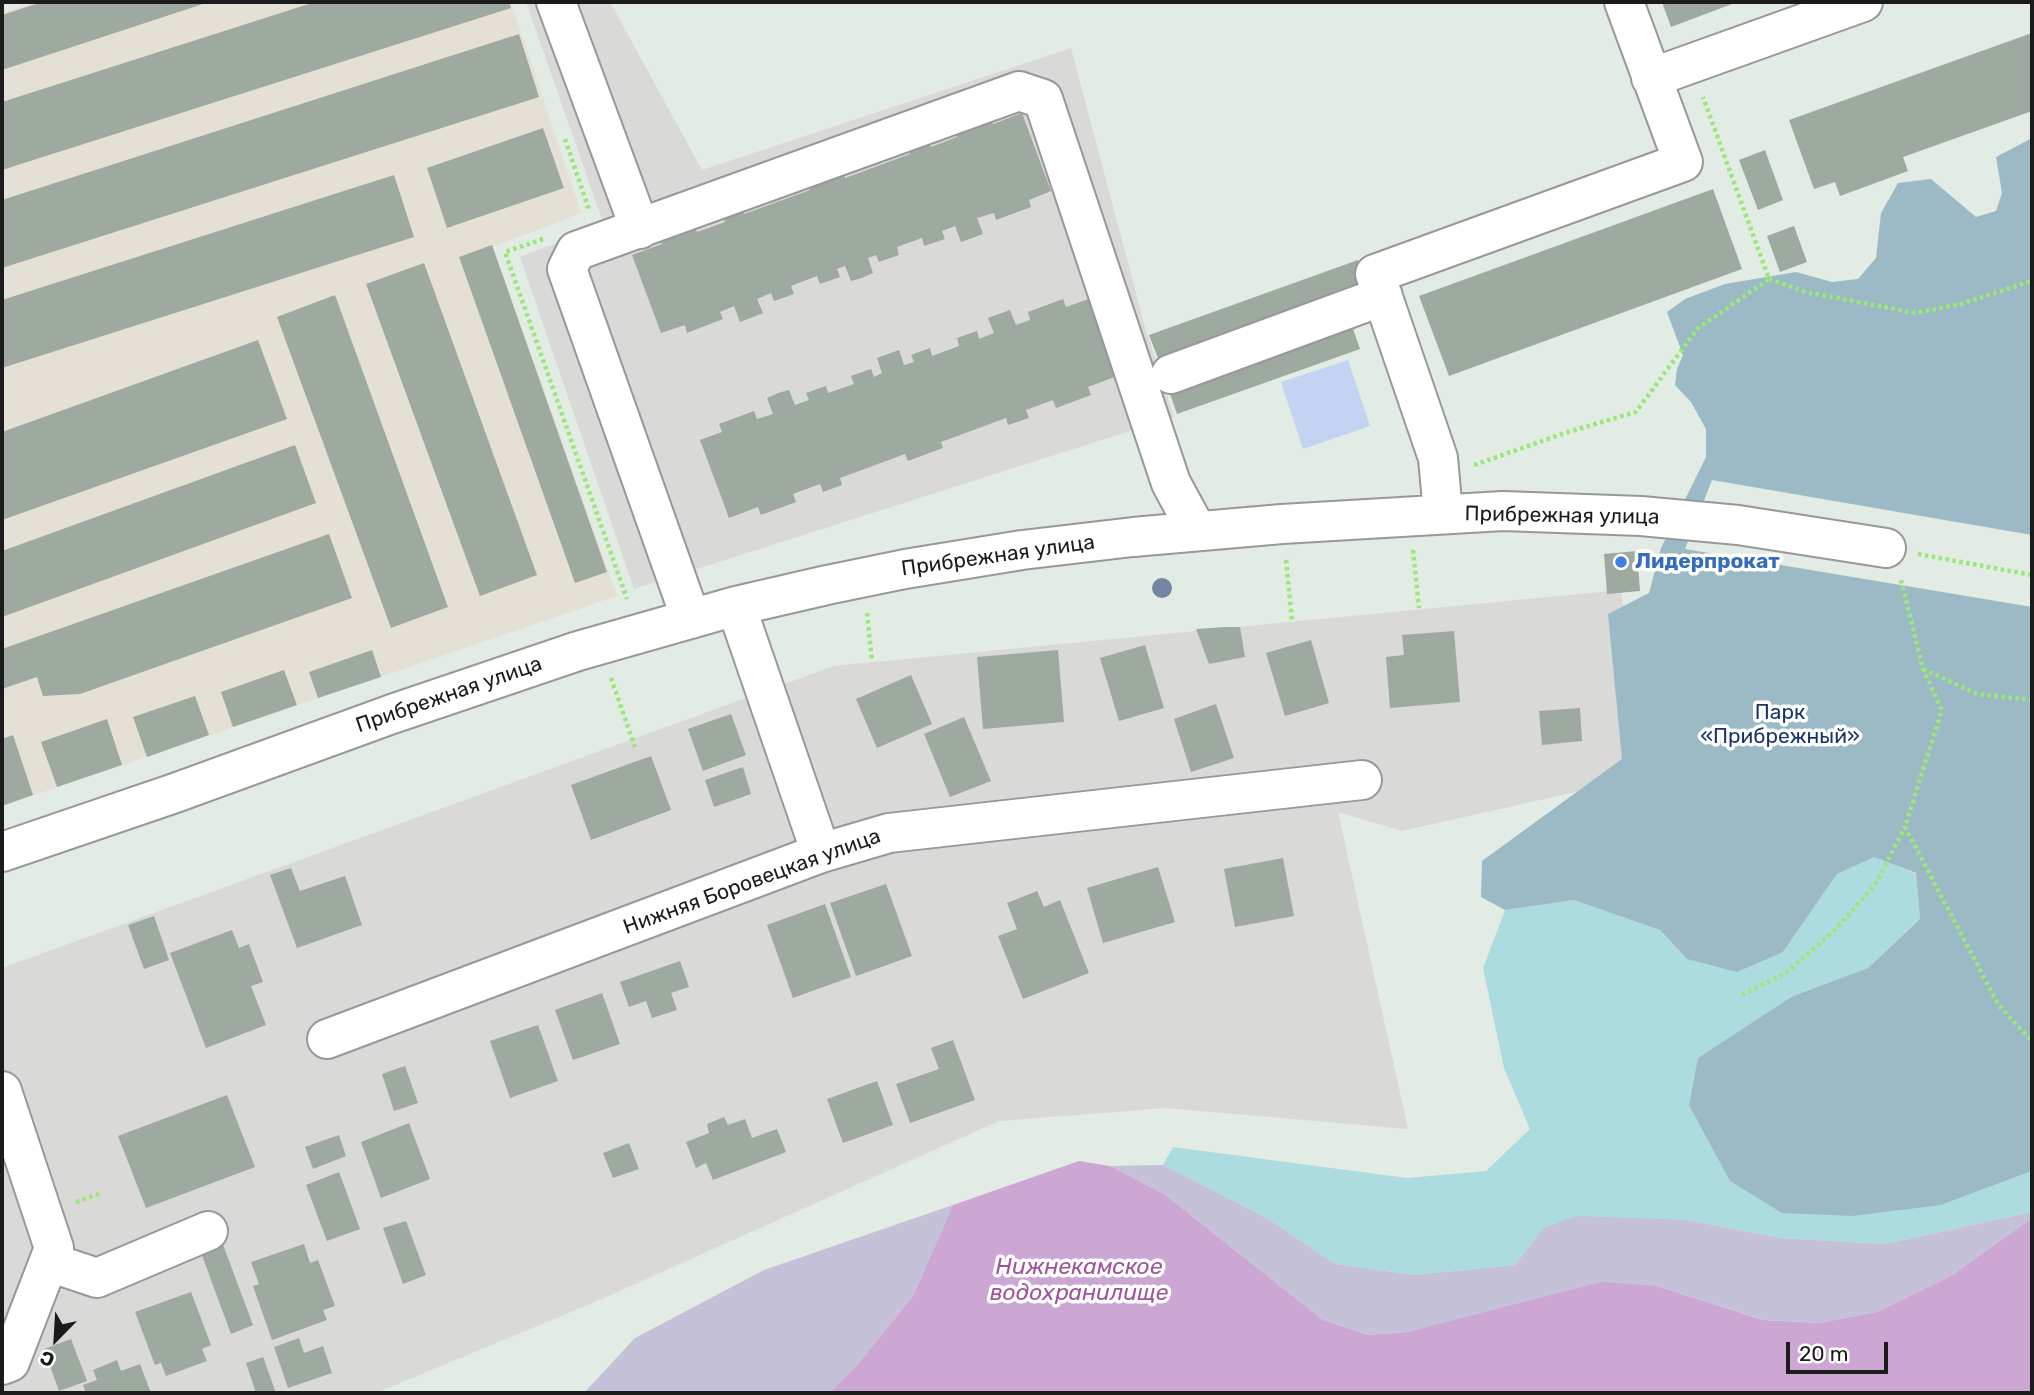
<!DOCTYPE html>
<html>
<head>
<meta charset="utf-8">
<style>
  body { margin:0 }
  #map { position:relative; width:2034px; height:1395px; overflow:hidden; background:#e2ebe4; font-family:Rubik,sans-serif }
  canvas { display:block }
  .frame { position:absolute; inset:0; border:4px solid #1b1b1b; pointer-events:none }
  .north { position:absolute; left:21px; top:1304px; width:70px; height:70px; -webkit-text-stroke:5px #fff; paint-order:stroke; rotate:204deg; font-size:19px; font-weight:700; line-height:28px; text-align:center; color:#1b1b1b }
  .north::after { content:''; display:block; margin:auto; width:24px; height:32px; background:#1b1b1b; clip-path:polygon(50% 0,100% 100%,50% 72%,0 100%) }
  .scale { position:absolute; left:1786px; top:1342px; width:102px; height:32px; box-sizing:border-box; border:4px solid #1b1b1b; border-top:0; padding-left:9px; font-size:21px; line-height:24px; white-space:nowrap; color:#1b1b1b; -webkit-text-stroke:5px #fff; paint-order:stroke }
</style>
</head>
<body>
<div id="map">
<canvas width="2034" height="1395"></canvas>
<div class="frame"></div>
<div class="north">С</div>
<div class="scale">20 m</div>
</div>
<script>
const c = document.querySelector('canvas').getContext('2d');
c.lineJoin = 'round';
function fill(path, color) { c.fillStyle = color; c.fill(path, 'evenodd'); }
function strokePath(path, color, width, dash) { c.strokeStyle = color; c.lineWidth = width; c.lineCap = dash ? 'butt' : 'round'; c.setLineDash(dash || []); c.stroke(path); }
function write(font, color, halo, rows, align = 'center') {
  c.font = font + ' Rubik,sans-serif'; c.lineWidth = 7; c.setLineDash([]); c.textBaseline = 'middle'; c.strokeStyle = halo; c.fillStyle = color; for (const [text, x, y, turn = 0] of rows) {
    c.save(); c.translate(x, y); c.rotate((+turn || 0) * Math.PI / 180); c.textAlign = isNaN(turn) ? turn : align; if (halo) c.strokeText(text, 0, 0); c.fillText(text, 0, 0); c.restore();
  }
}
fill(new Path2D(`
  M526,2H610L702,170L1071,48L1145,327L1174,417L634,589L520,257L604,225Z
  M1621,590L1647,776L1402,831L1338,812L1408,1129L1166,1108L999,1121L595,1302L376,1393H2V968L834,666Z`), '#d9d9d8');
fill(new Path2D(`
  M37,2H511L581,213L493,247L617,596L2,806V13Z`), '#e4e0d5');
fill(new Path2D(`
  M1874,856L1916,874L1920,919L1868,968L1793,996L1941,1205L2032,1171V1212L1885,1244L1781,1238L1687,1220L1542,1229L1515,1265L1415,1275L1335,1264L1267,1218L1163,1165L1173,1147L1407,1178L1486,1171L1530,1129L1504,1068L1483,968L1505,910L1574,900L1660,930L1687,959L1783,952L1837,874Z`), '#addce0');
fill(new Path2D(`
  M2032,138V535L1712,480L1685,549L2032,607V1171L1941,1205L1852,1216L1782,1213L1730,1181L1689,1105L1698,1058L1793,996L1868,968L1920,919L1916,873L1874,857L1837,874L1783,952L1737,972L1687,959L1660,930L1574,900L1505,910L1481,897L1482,861L1622,759L1608,614L1649,593L1661,548L1706,457V429L1691,402L1675,385L1677,369L1683,355L1667,312L1685,299L1725,284L1796,272L1832,282L1858,279L1876,258L1881,213L1898,183L1931,179L1976,217L1996,211L2002,193L1996,157Z`), '#9cbac6');
fill(new Path2D(`
  M1163,1165L1267,1218L1335,1264L1415,1275L1515,1265L1542,1229L1576,1216L1687,1220L1781,1238L1885,1244L2032,1212V1218L1951,1276L1877,1312L1819,1323L1764,1320L1657,1286L1407,1332L1368,1335L1323,1320L1164,1194L1110,1166Z
  M953,1205L913,1296L858,1364L829,1393H584L635,1338L764,1270Z`), '#c4c1d8');
fill(new Path2D(`
  M1348,360L1370,426L1303,449L1281,382Z`), '#c3d3f2');
fill(new Path2D(`
  M1079,1161L1110,1166L1164,1194L1323,1320L1368,1335L1408,1332L1601,1282L1657,1286L1763,1320L1819,1323L1877,1312L1951,1276L2032,1218V1393H829L858,1364L913,1296L953,1205Z`), '#cca7d4');
fill(new Path2D(`
  M42,2H209L2,70V15Z
  M315,2H509L511,8L2,170V102Z
  M1662,2H1731L1732,4L1671,27Z
  M2032,33V111L1903,157L1908,171L1840,196L1835,182L1814,189L1789,120Z
  M519,34L539,97L2,268V200Z
  M1022,113L1051,191L1029,200L1031,207L996,220L994,213L977,218L983,234L961,242L955,226L942,231L945,239L924,246L922,238L897,247L899,255L879,262L876,255L868,258L873,273L862,278L851,281L845,266L837,269L840,277L820,284L817,276L791,286L794,294L774,301L771,293L757,299L763,313L740,322L734,306L720,312L723,319L687,333L685,325L661,333L632,255L662,244L660,237L694,224L697,232L725,222L722,214L742,207L744,214L810,190L807,184L842,170L845,178L910,154L907,147L928,139L931,147L957,137L954,129L990,116L993,124Z
  M543,128L564,188L447,228L427,168Z
  M1765,150L1783,200L1758,210L1739,160Z
  M394,175L414,237L2,368V300Z
  M1713,189L1742,269L1449,376L1419,296Z
  M1794,226L1807,262L1780,272L1767,236Z
  M492,245L607,572L575,583L459,257Z
  M1358,260L1369,290L1161,366L1149,335Z
  M424,263L537,575L480,596L366,284Z
  M335,295L448,607L391,628L277,317Z
  M1063,299L1066,307L1089,299L1117,376L1088,387L1091,395L1056,408L1053,400L1026,410L1029,418L1008,425L1006,418L941,442L943,448L908,461L905,454L840,478L842,485L823,492L820,484L793,494L796,502L761,515L758,507L729,518L700,440L722,432L719,424L754,411L757,419L773,414L767,398L778,393L789,390L795,405L809,400L806,393L826,386L828,393L854,384L851,376L871,369L874,377L882,373L877,358L899,350L904,365L914,362L911,355L930,348L932,356L959,346L957,338L977,331L979,339L994,333L988,318L1010,310L1016,325L1030,320L1028,312Z
  M1350,320L1360,349L1177,414L1167,385Z
  M258,340L287,419L2,520V432Z
  M295,445L316,503L2,617V551Z
  M329,534L352,598L80,694L43,696L37,677L2,689V649Z
  M1637,551L1640,591L1607,594L1604,554Z
  M1226,627H1240L1245,657L1209,664L1196,629Z
  M1454,631L1460,702L1390,708L1386,657L1404,655L1402,635Z
  M1311,640L1329,703L1285,716L1266,653Z
  M1145,645L1164,708L1119,721L1100,658Z
  M372,650L381,677L318,698L309,672Z
  M1058,650L1064,722L983,729L977,657Z
  M284,670L297,705L233,727L221,692Z
  M911,675L932,724L877,748L856,699Z
  M195,696L209,735L147,757L133,717Z
  M1216,704L1234,758L1191,772L1174,719Z
  M1580,708L1582,741L1542,745L1539,711Z
  M731,714L746,755L703,771L688,729Z
  M964,717L991,781L950,797L924,734Z
  M107,719L122,765L57,787L41,742Z
  M13,735L33,795L2,806V739Z
  M651,756L671,810L591,840L571,785Z
  M743,767L751,794L714,807L705,780Z
  M1283,858L1294,916L1235,927L1224,869Z
  M1158,867L1175,922L1103,943L1087,888Z
  M291,868L300,891L345,876L362,925L297,948L270,875Z
  M886,884L912,956L856,976L830,903Z
  M1037,891L1044,907L1060,900L1089,973L1023,999L998,936L1017,929L1007,903Z
  M825,904L851,977L793,998L767,925Z
  M154,916L169,960L144,969L128,925Z
  M232,930L239,948L249,944L263,982L251,986L266,1025L206,1048L170,953Z
  M680,961L689,987L671,993L677,1010L652,1018L646,1001L629,1007L620,982Z
  M602,993L620,1044L573,1060L555,1010Z
  M538,1025L558,1081L510,1098L490,1041Z
  M953,1040L975,1100L910,1123L896,1084L939,1069L931,1048Z
  M405,1066L418,1103L394,1111L382,1074Z
  M877,1081L893,1125L843,1143L827,1099Z
  M227,1095L255,1167L146,1208L118,1136Z
  M724,1117L728,1125L745,1119L752,1138L777,1129L786,1152L713,1180L706,1163L696,1168L686,1142L709,1133L707,1124Z
  M409,1123L430,1179L381,1198L361,1142Z
  M339,1135L346,1156L313,1169L305,1147Z
  M629,1143L639,1169L613,1178L603,1153Z
  M339,1172L360,1229L327,1241L306,1185Z
  M406,1221L426,1275L403,1284L383,1228Z
  M222,1242L253,1325L231,1334L200,1250Z
  M304,1244L310,1263L318,1260L335,1306L323,1310L327,1320L272,1340L253,1286L259,1284L251,1262Z
  M191,1292L211,1345L202,1349L207,1361L166,1376L161,1363L155,1365L135,1312Z
  M299,1338L304,1353L323,1346L332,1373L288,1388L274,1347Z
  M71,1339L87,1381L59,1391L44,1349Z
  M263,1357L276,1393H256L246,1363Z
  M117,1360L121,1371L140,1364L151,1393H86L83,1385L97,1380L93,1370Z`), '#9ea99f');
const minor = new Path2D(`
  M556,2L640,229
  M1651,78L1863,2
  M1171,374L1383,296
  M1443,513L1438,458L1375,274L1683,162L1624,2
  M736,606L821,853
  M691,619L567,269L576,251L1019,91L1043,99L1171,483L1197,531
  M2,852L175,793L392,714L578,651L736,606L827,585L905,569L1022,550L1133,537L1282,524L1503,511L1641,516L1738,525L1886,548
  M327,1039L821,853L889,833L1362,780
  M2,1091L54,1248L10,1362L2,1365
  M49,1262L97,1278L208,1231`);
strokePath(minor, '#989898', 42);
strokePath(new Path2D(`
  M565,139L589,210
  M543,239L505,252L627,599
  M1769,279L1806,292L1915,313L1961,304L2032,281
  M1474,465L1568,432L1636,412L1697,329L1769,279L1703,97
  M1413,550L1419,608
  M1918,554L2032,575
  M1286,560L1292,621
  M1901,580L1923,669L1942,710L1905,827L1999,1006L2032,1041
  M867,613L872,661
  M1923,669L1977,694L2032,700
  M611,678L635,747
  M1742,995L1786,973L1834,931L1875,885L1905,827
  M76,1202L99,1194`), '#9ae877', 4.5, [3.5, 3.5]);
strokePath(minor, '#fff', 38);
c.fillStyle = '#7386a1';
for (const [x, y] of [
  [1162,588]
]) { c.beginPath(); c.arc(x, y, 10, 0, 2 * Math.PI); c.fill(); }
for (const [x, y, r, color] of [
  [1621,562,7,"#3f7fe0"]
]) { const dot = new Path2D(); dot.arc(x, y, r, 0, 2 * Math.PI); c.fillStyle = color; c.fill(dot); strokePath(dot, '#fff', 2.5); }
write('21px', '#1b1b1b', '#fff', [
  ["Прибрежная улица",1562,516,1],
  ["Прибрежная улица",998,556,-8],
  ["Прибрежная улица",449,695,-19],
  ["Нижняя Боровецкая улица",752,882,-20]
]);
write('bold 21px', '#366cbe', '#fff', [
  ["Лидерпрокат",1635,562]
], 'left');
write('21px', '#18346b', '#fff', [
  ["Парк",1780,713],
  ["«Прибрежный»",1780,737]
]);
write('italic 23px', '#9e5498', '#fff', [
  ["Нижнекамское",1079,1267],
  ["водохранилище",1079,1293]
]);
</script>
</body>
</html>
